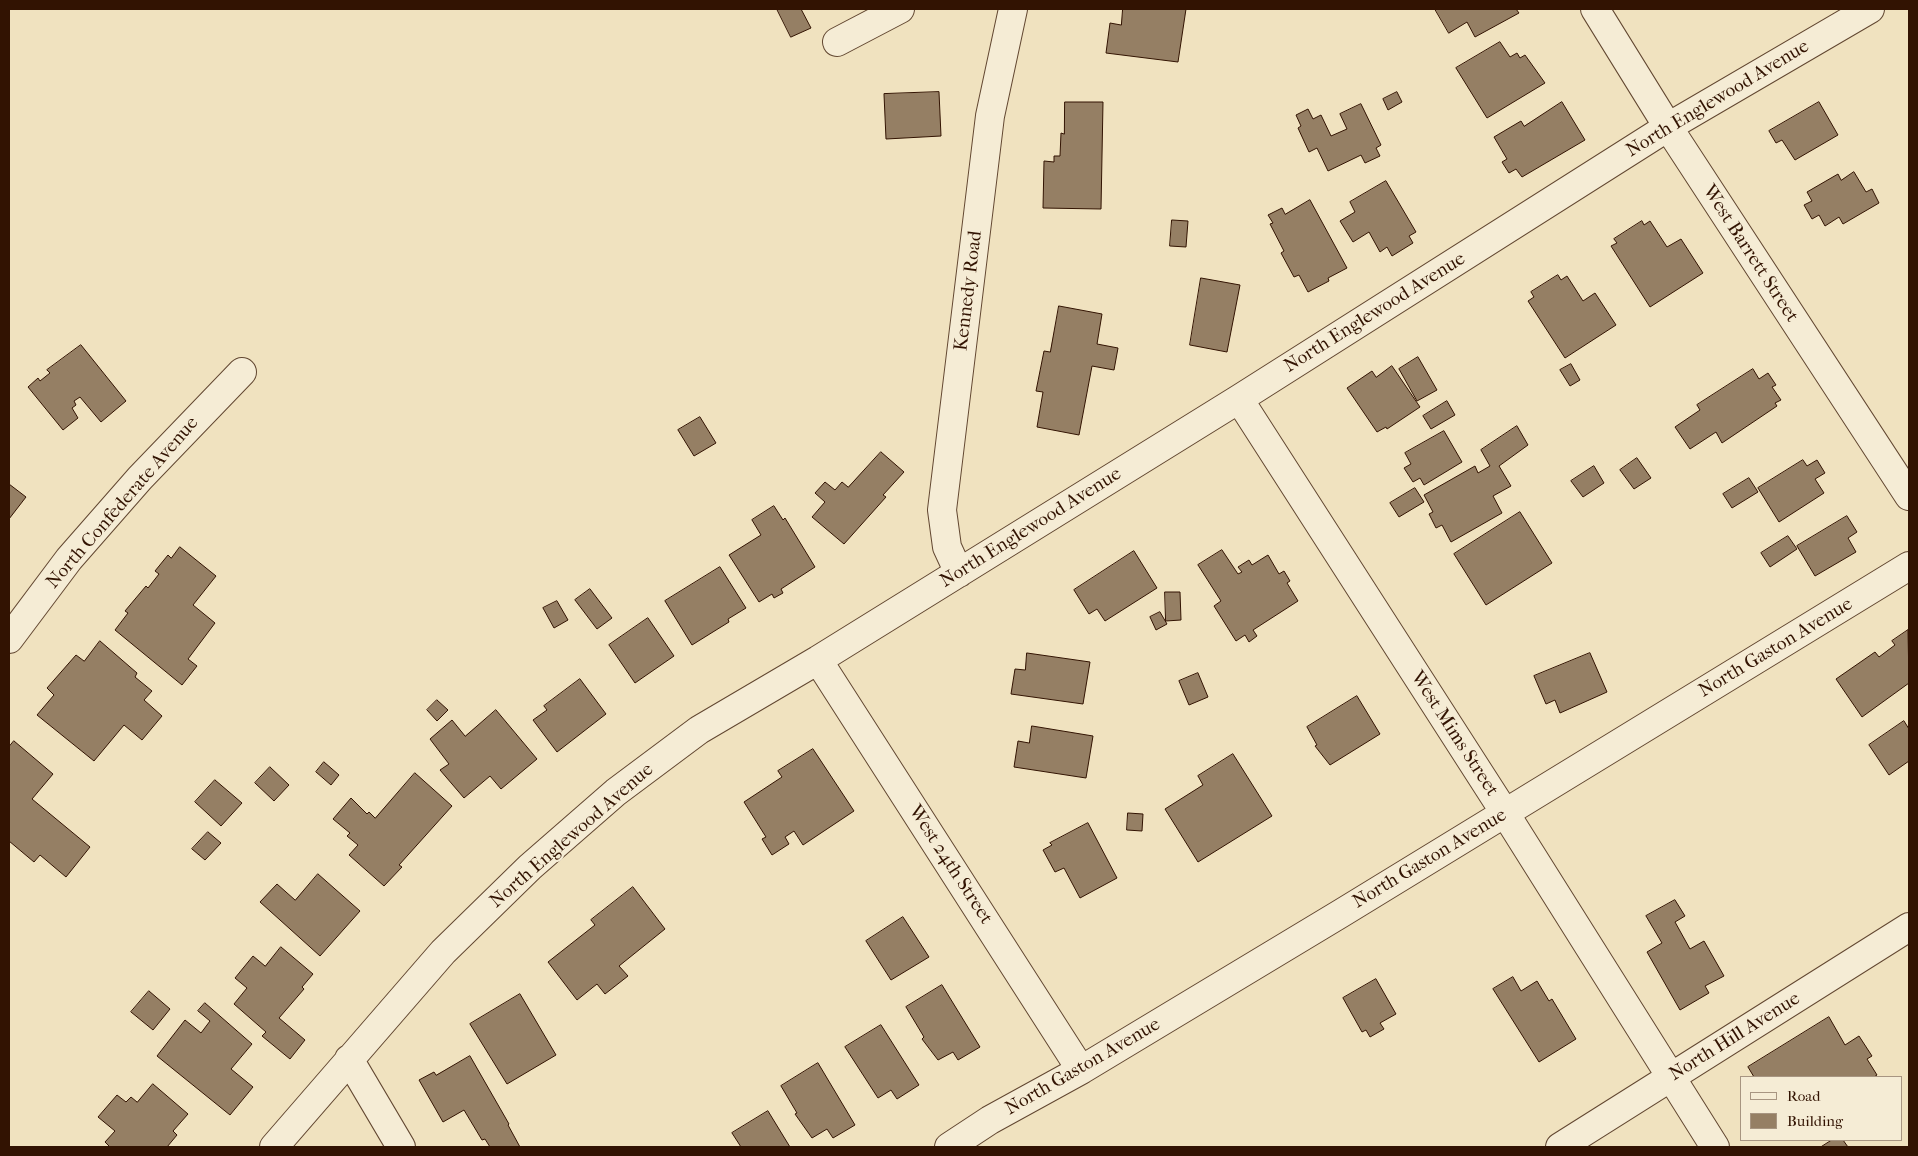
<!DOCTYPE html>
<html>
<head>
<meta charset="utf-8">
<style>
	body { margin:0 }
	#map { position:relative; width:1918px; height:1156px; overflow:hidden; background:#f0e2bf; font-family:"IM FELL French Canon",serif }
	canvas { display:block }
	.frame { position:absolute; inset:0; border:10px solid #321302; pointer-events:none }
	.legend { position:absolute; left:1740px; top:1076px; width:162px; height:65px; box-sizing:border-box; background:#f5ecd5; border:1px solid #a79581; margin:0; padding:6px 9px; list-style:none; font-size:15px; color:#321302 }
	.legend li { display:flex; align-items:center; gap:10px; height:25px }
	.legend b { width:25px; border:1px solid #a79581 }
</style>
</head>
<body>
<div id="map">
<canvas width="1918" height="1156"></canvas>
<div class="frame"></div>
<ul class="legend">
<li><b style="height:6px;background:#f5ecd5"></b>Road</li>
<li><b style="height:14px;background:#957f64"></b>Building</li>
</ul>
</div>
<script>
const context = document.querySelector('canvas').getContext('2d');
context.lineJoin = 'round';
function fill(path, color) {
  context.fillStyle = color;
  context.fill(path, 'evenodd');
}
function trace(path, color, width, dash) {
  context.strokeStyle = color;
  context.lineWidth = width;
  context.lineCap = dash ? 'butt' : 'round';
  context.setLineDash(dash || []);
  context.stroke(path);
}
function drawText(font, color, halo, rows, align = 'center') {
  context.font = font + ' "IM FELL French Canon",serif';
  context.lineWidth = 4.5;
  context.setLineDash([]);
  context.textBaseline = 'middle';
  context.strokeStyle = halo;
  context.fillStyle = color;
  for (const [text, x, y, turn = 0] of rows) {
    context.save();
    context.translate(x, y);
    context.rotate((+turn || 0) * Math.PI / 180);
    context.textAlign = isNaN(turn) ? turn : align;
    if (halo) context.strokeText(text, 0, 0);
    context.fillText(text, 0, 0);
    context.restore();
  }
}
const building = new Path2D(`
	M777,9H801L811,28L791,37Z
	M1123,9H1186L1178,62L1106,53L1110,23L1121,25Z
	M1435,9H1516L1519,13L1475,37L1467,22L1449,33Z
	M1500,42L1510,57L1517,53L1520,58L1525,55L1545,83L1487,118L1456,68Z
	M939,92L941,136L886,139L884,94Z
	M1397,92L1402,102L1388,110L1383,99Z
	M1065,102H1103L1101,209L1043,208L1044,161L1054,162V156H1060L1061,133L1064,134Z
	M1562,102L1585,140L1522,177L1516,169L1509,173L1502,162L1507,159L1494,137L1521,121L1524,126Z
	M1819,102L1838,135L1795,160L1782,140L1776,143L1769,131Z
	M1361,104L1381,145L1376,148L1380,156L1365,163L1361,155L1328,171L1317,148L1309,152L1298,128L1301,126L1296,115L1308,109L1313,119L1321,115L1331,136L1347,129L1340,114Z
	M1854,172L1866,192L1872,189L1879,203L1843,224L1839,217L1825,226L1819,215L1812,219L1804,205L1812,201L1807,192L1838,174L1841,180Z
	M1386,181L1416,232L1409,236L1413,243L1392,256L1387,247L1380,252L1369,232L1353,242L1340,221L1355,212L1350,202Z
	M1310,200L1347,268L1328,278L1329,281L1308,292L1299,275L1294,277L1281,253L1284,251L1270,224L1273,223L1268,215L1282,208L1285,214Z
	M1172,220L1188,221L1186,247L1170,246Z
	M1642,221L1644,225L1650,221L1667,247L1681,239L1703,273L1650,307L1611,246L1617,243L1614,239Z
	M1558,275L1561,280L1567,276L1583,301L1595,293L1616,325L1565,358L1528,301L1534,297L1531,292Z
	M1201,278L1240,285L1227,352L1190,345Z
	M1059,306L1102,314L1097,344L1118,348L1114,370L1092,366L1079,435L1037,427L1043,392L1036,391L1044,351L1050,352Z
	M81,345L126,401L101,422L80,397L74,401L76,405L72,408L78,418L63,430L28,387L38,378L40,381L50,373L47,370Z
	M1418,357L1437,390L1417,401L1399,369Z
	M1571,364L1580,380L1570,386L1560,370Z
	M1392,366L1420,407L1387,429L1386,427L1377,432L1347,388L1372,371L1376,377Z
	M1753,369L1759,379L1768,373L1776,385L1772,387L1781,400L1775,403L1777,406L1722,443L1716,432L1690,449L1675,427L1700,410L1697,405Z
	M1447,401L1455,415L1431,429L1423,416Z
	M700,417L716,443L694,456L678,430Z
	M1517,426L1528,445L1499,466L1511,486L1493,496L1502,513L1451,542L1442,525L1436,528L1429,514L1433,512L1424,495L1475,466L1478,473L1490,466L1481,450Z
	M1444,431L1462,462L1424,485L1420,478L1413,482L1404,468L1411,464L1405,453Z
	M881,452L904,472L883,495L886,497L844,544L812,517L825,502L815,493L825,482L835,490L842,482L848,487Z
	M1637,458L1651,478L1634,489L1620,470Z
	M1803,460L1807,466L1817,460L1825,473L1815,479L1824,493L1779,522L1758,488Z
	M1594,466L1604,483L1583,497L1571,481Z
	M1749,478L1758,492L1732,508L1723,494Z
	M9,484L26,497L9,519Z
	M1415,488L1424,502L1399,517L1390,503Z
	M774,506L783,520L785,518L815,567L781,589L783,593L774,598L772,594L759,602L729,555L761,535L752,520Z
	M1520,512L1552,563L1486,605L1454,554Z
	M1847,516L1857,532L1848,538L1856,552L1815,576L1797,546Z
	M1788,536L1797,549L1770,567L1761,553Z
	M180,547L216,576L193,605L215,623L188,659L197,666L182,685L115,630L128,613L125,611L146,586L148,588L159,574L155,571L168,555L171,558Z
	M1222,550L1238,574L1242,572L1238,567L1249,560L1252,565L1268,555L1279,574L1284,571L1290,581L1287,583L1298,601L1253,630L1257,636L1249,642L1245,635L1236,641L1214,606L1221,601L1198,565Z
	M1134,551L1157,588L1105,621L1097,609L1089,614L1074,590Z
	M720,567L746,608L728,619L729,622L692,645L665,601Z
	M590,589L612,618L597,629L575,600Z
	M1165,592H1180L1181,620L1166,621Z
	M557,601L568,620L554,628L543,608Z
	M1160,612L1167,624L1156,630L1150,617Z
	M648,618L674,656L635,683L609,645Z
	M1908,630L1909,683L1862,717L1836,679L1875,652L1879,657L1895,645L1892,641Z
	M100,641L137,673L135,677L152,691L144,700L162,716L142,740L124,725L94,761L37,715L54,695L47,688L76,655L84,661Z
	M1027,653L1090,662L1083,704L1011,694L1015,669L1025,670Z
	M1590,653L1607,692L1560,713L1555,700L1546,704L1534,676Z
	M1198,673L1208,697L1189,705L1179,681Z
	M580,679L606,714L557,752L533,720L547,710L544,706Z
	M1357,696L1380,734L1330,765L1315,746L1317,745L1307,727Z
	M437,700L448,710L437,721L427,710Z
	M496,710L537,759L501,789L490,776L464,798L440,770L449,764L430,739L452,720L465,736Z
	M1904,721L1909,729V761L1889,775L1869,745Z
	M1032,726L1093,736L1086,778L1014,767L1018,741L1029,743Z
	M14,741L53,774L32,799L90,847L66,877L40,855L34,862L9,841V747Z
	M813,749L854,811L803,845L794,831L785,837L789,844L772,855L762,839L766,837L744,802L782,777L778,771Z
	M1233,754L1272,816L1198,862L1165,809L1203,785L1198,776Z
	M324,762L339,775L331,785L316,772Z
	M270,767L289,785L274,801L255,783Z
	M415,773L452,806L399,865L402,867L384,886L349,855L358,845L347,836L350,833L333,819L351,798L367,814L369,812L375,818Z
	M215,780L242,803L221,826L195,802Z
	M1128,813L1143,814L1142,831L1127,830Z
	M1088,823L1117,878L1080,898L1064,868L1055,872L1043,850L1052,845L1050,843Z
	M208,832L221,843L205,860L192,849Z
	M318,874L360,911L320,956L260,902L277,884L295,900Z
	M633,887L665,929L619,966L628,976L605,994L597,984L577,1000L548,962L595,925L591,920Z
	M1675,900L1685,916L1675,922L1690,949L1704,941L1724,976L1705,986L1709,993L1680,1010L1647,952L1662,943L1646,916Z
	M903,917L929,957L891,980L866,941Z
	M281,947L313,974L302,987L304,989L279,1018L305,1040L290,1059L262,1036L266,1032L234,1004L247,988L235,978L253,956L265,966Z
	M1513,977L1521,991L1537,981L1549,1001L1552,999L1576,1039L1539,1062L1493,989Z
	M1376,979L1396,1014L1380,1023L1384,1029L1370,1037L1366,1030L1362,1032L1343,998Z
	M942,985L980,1047L958,1060L953,1052L938,1060L922,1039L924,1037L906,1007Z
	M149,991L170,1009L153,1030L131,1012Z
	M520,994L556,1055L507,1084L470,1024Z
	M205,1003L252,1044L231,1069L253,1087L230,1115L157,1056L185,1020L201,1033L210,1021L198,1011Z
	M1829,1017L1845,1045L1859,1036L1872,1056L1867,1059L1877,1075L1874,1077H1754L1748,1067Z
	M881,1025L919,1085L897,1099L891,1090L878,1098L845,1047Z
	M470,1056L509,1124L508,1125L520,1147H490L485,1139L482,1140L464,1110L443,1122L419,1080L434,1072L436,1075Z
	M818,1063L855,1125L833,1138L827,1129L812,1138L795,1114L797,1113L781,1086Z
	M153,1084L188,1114L173,1131L177,1135L167,1147H110L105,1142L115,1131L98,1117L117,1095L126,1102L131,1097L137,1102Z
	M768,1111L790,1147H741L732,1133Z
	M1832,1140H1843L1848,1147H1821Z`);
fill(building, '#957f64');
trace(building, '#321302', 1);
const minor = new Path2D(`
	M1595,9L1668,127L1909,496
	M837,42L900,9
	M1239,399L1505,813L1715,1147
	M959,573L947,547L942,510L990,116L1013,9
	M9,639L69,559L140,478L242,372
	M818,660L1081,1070
	M349,1059L401,1147
	M274,1147L443,952L530,867L616,792L699,730L818,660L1239,399L1668,127L1870,9
	M949,1147L990,1120L1081,1070L1340,914L1909,566
	M1560,1147L1909,927`);
trace(minor, '#624731', 30);
trace(minor, '#f5ecd5', 28);
drawText('19px', '#321302', '#f5ecd5', [
	["North Englewood Avenue",1718,99,-31],
	["West Barrett Street",1750,254,57],
	["Kennedy Road",969,291,-83],
	["North Englewood Avenue",1375,313,-32],
	["North Confederate Avenue",123,503,-49],
	["North Englewood Avenue",1031,528,-32],
	["North Gaston Avenue",1776,648,-31],
	["West Mims Street",1454,734,57],
	["North Englewood Avenue",572,836,-41],
	["North Gaston Avenue",1430,859,-31],
	["West 24th Street",950,865,57],
	["North Hill Avenue",1735,1037,-32],
	["North Gaston Avenue",1083,1067,-30]
]);
</script>
</body>
</html>
